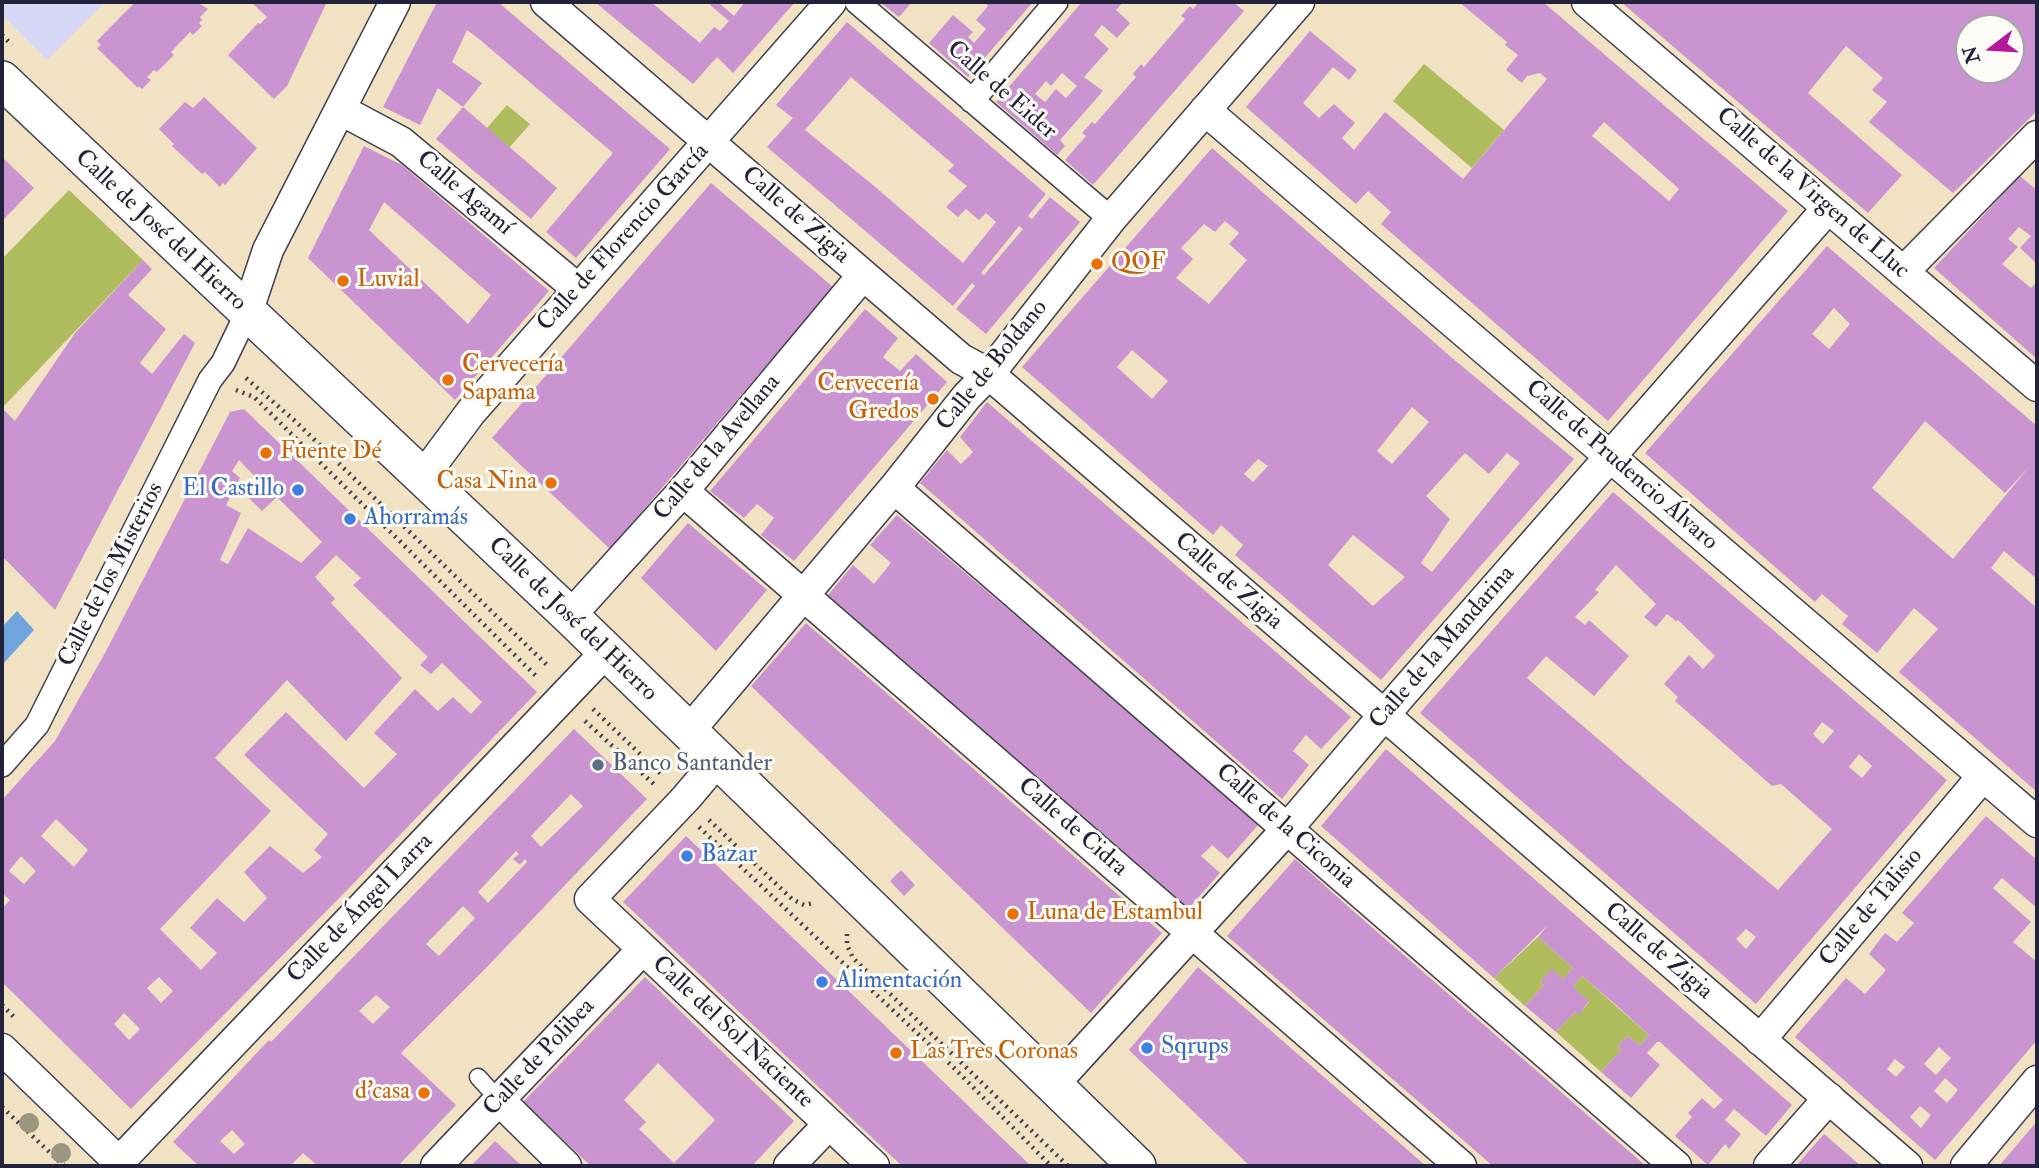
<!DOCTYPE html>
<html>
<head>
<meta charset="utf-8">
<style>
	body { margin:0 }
	#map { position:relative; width:2039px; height:1168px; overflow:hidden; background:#f1e2c4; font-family:"IM FELL Double Pica",serif }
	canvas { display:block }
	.frame { position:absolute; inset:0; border:4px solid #22223b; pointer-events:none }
	.north { position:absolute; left:1955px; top:14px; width:70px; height:70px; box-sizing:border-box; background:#fdfcf7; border:2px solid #a5a5ac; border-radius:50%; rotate:253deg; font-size:19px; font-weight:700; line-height:28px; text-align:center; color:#22223b }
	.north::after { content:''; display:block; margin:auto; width:24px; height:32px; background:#b5179e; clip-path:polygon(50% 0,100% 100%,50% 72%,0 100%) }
</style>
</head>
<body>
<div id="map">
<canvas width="2039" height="1168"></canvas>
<div class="frame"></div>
<div class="north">N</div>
</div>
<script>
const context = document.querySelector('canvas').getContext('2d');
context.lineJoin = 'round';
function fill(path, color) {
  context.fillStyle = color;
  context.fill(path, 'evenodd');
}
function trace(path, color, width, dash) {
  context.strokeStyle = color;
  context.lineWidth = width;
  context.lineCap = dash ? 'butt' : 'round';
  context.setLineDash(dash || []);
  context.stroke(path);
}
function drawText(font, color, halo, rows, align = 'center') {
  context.font = font + ' "IM FELL Double Pica",serif';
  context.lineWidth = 6;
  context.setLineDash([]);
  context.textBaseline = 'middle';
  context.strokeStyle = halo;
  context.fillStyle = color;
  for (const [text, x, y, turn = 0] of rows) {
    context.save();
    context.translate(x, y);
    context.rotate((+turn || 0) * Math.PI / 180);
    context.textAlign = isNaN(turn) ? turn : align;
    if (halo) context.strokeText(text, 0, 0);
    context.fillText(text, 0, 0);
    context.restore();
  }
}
fill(new Path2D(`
	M2,2H105L47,60L2,15Z`), '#d7d7f8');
fill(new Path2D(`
	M1424,64L1504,130L1472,168L1393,101Z
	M507,105L530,124L509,148L487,128Z
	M69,190L143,260L2,408V259Z
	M1538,937L1573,968L1563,979L1552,970L1540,982L1544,985L1525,1006L1494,978Z
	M1582,976L1649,1035L1640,1045L1627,1036L1618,1046L1621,1050L1601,1072L1556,1032L1575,1012L1579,1014L1589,1002L1573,987Z`), '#aebc5e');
fill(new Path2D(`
	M17,611L34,630L3,664L2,627Z`), '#6fa5dc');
fill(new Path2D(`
	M135,2H197L208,9L200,17L202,20L199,23L202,26L193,35L190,32L171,52L174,55L157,72L154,70L147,77L151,80L142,89L139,86L138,88L97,48L101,45L97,41Z
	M251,2H327L287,86L274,99L228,55L258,23L260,24L267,17Z
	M437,2H498L670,149L576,258L546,232L613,153L479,39L467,30L452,62L482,83L463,107L438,88L420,125L383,107Z
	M595,2H651L700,43L714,27L720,31L729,21L710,5L713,2H718L734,16L745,2H795L733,73L717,57L693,84Z
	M880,2H912L899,17Z
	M984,2H1033L968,77L929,43L953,15L973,32L968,37L974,43L986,29L976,20L988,6Z
	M1082,2H1123L1116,10L1130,23L1117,38L1102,25L1094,35L1109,49L1084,77L1103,91L1060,140L1065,146L1057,155L996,102ZM1062,73L1077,86L1066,98L1056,89L1045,102L1035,94L1046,81L1051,86Z
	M1199,2H1233L1244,11L1093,185L1065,160L1086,136L1082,133L1092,122L1095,124L1136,77L1133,74L1141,64L1144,67L1185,19L1181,16L1190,6L1193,9Z
	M1459,2H1543L1788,211L1608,421L1381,224L1391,212L1368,191L1356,204L1246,107L1310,31L1357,70L1349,80L1333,67L1303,103L1319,118L1334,104L1355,123L1342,138L1354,150L1385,112L1463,179L1547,79L1540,73L1527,76L1522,83L1506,70L1518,55L1505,45L1507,42ZM1604,122L1679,189L1669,201L1592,136Z
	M1621,2H2037V111L1953,193L1869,122L1887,102L1872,90L1883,78L1846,46L1808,93L1902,175L1868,213ZM1969,28H2011V70H1969Z
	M847,22L1046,194L1028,216L1032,219L1050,197L1080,222L986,334L956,309L975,286L972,283L953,306L767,147L793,118L776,105ZM851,77L954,165L948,171L967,186L946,207L958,217L966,209L979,220L986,213L996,222L963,263L873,185L805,130ZM1019,226L1023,229L984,275L981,273Z
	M204,97L257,148L225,185L223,183L220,187L205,172L202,174L172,146L174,144L159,129L185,102L193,108Z
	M463,107L557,188L531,219L436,139Z
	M364,146L402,165L549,291L455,400L308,258ZM384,202L491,295L468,324L369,230Z
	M1212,148L1451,357L1574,459L1381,680L1235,555L1243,545L1221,525L1213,535L1022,367ZM1225,221L1239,233L1229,244L1247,260L1209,304L1176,278L1193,259L1181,248L1204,224L1215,232ZM1132,350L1168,381L1152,399L1117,367ZM1412,407L1429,422L1392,464L1377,451ZM1465,453L1489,474L1507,453L1520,463L1432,572L1421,563L1450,519L1426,496ZM1258,459L1268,466L1253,482L1244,474ZM1353,535L1405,577L1373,606L1328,565Z
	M2,157L34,188L2,221Z
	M2020,176L2037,190V264L2020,248L2031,236L2019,227L2008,239L2018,247L2002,264L2031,288L2037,282V359L1934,268Z
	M711,183L833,287L610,549L492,438Z
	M1827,246L2037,426V579L2004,551L1991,568L2037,608V792L1899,672L1938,629L1914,608L1877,653L1842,624L1848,616L1822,594L1815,602L1645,453ZM1834,308L1850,324L1829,349L1812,334ZM1925,421L2005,493L2029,467L1953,559L1872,488Z
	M143,260L152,269L128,295L166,329L140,363L152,374L184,334L195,343L55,610L2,556V408L15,421L75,333Z
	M865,309L898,338L883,357L900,371L916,354L947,382L794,561L761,535L774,518L757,504L744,518L710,491Z
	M987,402L1351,717L1321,749L1306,735L1293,751L1309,765L1282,799L920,483L947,450L961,464L973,452L960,437Z
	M244,409L537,692L352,885L131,1109L2,982V909L10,900L2,893V800L55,741L105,653L230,412ZM239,460L262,484L249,498L262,511L277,497L322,542L301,563L248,528L228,564L220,560L241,513L226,505L240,478L232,471ZM336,555L361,578L353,585L428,657L420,665L431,674L442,663L482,702L471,714L453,697L438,711L415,689L374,733L397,754L364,788L286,712L244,755L328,834L314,850L322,857L303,873L270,846L244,872L267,898L244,922L217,898L190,928L217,953L201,970L160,929L271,811L215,758L287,680L346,741L402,678L331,603L335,599L315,577ZM56,819L88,850L74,867L41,836ZM21,856L36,871L24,884L9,871ZM159,977L173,991L161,1003L147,988ZM124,1013L140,1029L129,1040L114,1024Z
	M1613,492L1947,780L1756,1004L1420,713ZM1616,565L1656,604L1644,617L1656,627L1667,614L1676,621L1678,620L1715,656L1703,669L1689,655L1664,684L1678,697L1675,701L1772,786L1781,784L1832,829L1778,890L1654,787L1527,678L1546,656L1594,696L1629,656L1589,620L1585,625L1575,617L1599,592L1595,590ZM1822,722L1834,731L1823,744L1813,734ZM1859,754L1872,766L1862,778L1849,767ZM1746,929L1756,937L1746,949L1736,939Z
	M897,515L1260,823L1228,859L1212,845L1201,856L1220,873L1189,908L828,595L853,565L874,584L891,563L870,545Z
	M688,523L767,590L716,651L641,578Z
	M806,623L1162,933L1091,1013L751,686Z
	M574,729L647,799L486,968L401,1053L456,1105L398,1166H318L303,1153L291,1165L293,1166H199L173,1142L269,1040L271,1042ZM571,794L583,806L541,847L531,836ZM516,851L519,854L513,859L520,865L525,859L527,862L488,903L478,892ZM463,906L475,918L439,956L426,944ZM376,995L390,1007L373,1024L359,1011ZM232,1130L245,1144L234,1154L220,1141Z
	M1386,749L1792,1105L1766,1136L1734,1109L1725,1120L1741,1134L1729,1149L1725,1144L1708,1165L1675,1136L1692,1117L1688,1113L1702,1098L1714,1109L1723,1100L1660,1042H1657L1647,1053L1660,1065L1631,1098L1601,1072L1621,1050L1618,1046L1627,1036L1640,1045L1649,1035L1615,1004L1582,976L1573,987L1589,1001L1579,1015L1575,1012L1556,1032L1525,1006L1544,985L1540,982L1552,969L1563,979L1573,968L1538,937L1548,925L1494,978L1321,826Z
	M1986,816L2037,860V908L2002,878L1993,888L2031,922L2013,942L2037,962V1040L1935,1160L1795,1037L1846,978L1865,994L1886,970L1869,954L1885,933L1897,942L1914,923L1902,913ZM1939,1047L1951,1058L1936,1075L1924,1064ZM1895,1059L1905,1067L1896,1077L1887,1069ZM1945,1078L1958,1090L1947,1103L1934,1091ZM1920,1106L1931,1115L1921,1128L1910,1117Z
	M686,836L878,1019L1031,1166H902L623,902Z
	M1295,859L1352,910L1646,1166H1493L1227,936Z
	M901,870L915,885L904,896L890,881Z
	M1198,967L1426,1166H1250L1129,1050Z
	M645,977L794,1121L752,1166H591L523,1102ZM658,1063L715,1120L674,1163L639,1129L646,1122L624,1100Z
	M2037,1122V1166H1999L2033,1126Z
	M1824,1134L1861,1166H1796Z
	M495,1141L522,1166H471Z`), '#c994d0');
const service = new Path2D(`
	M478,1077L500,1101`);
const pedestrian = new Path2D(`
	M857,2L1111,219
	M972,101L1056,2
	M2,765L37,725L210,380L223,363L247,313`);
const minor = new Path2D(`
	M546,2L961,359L989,374L1907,1166
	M1587,2L2037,386
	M341,110L401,142L578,289
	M1205,110L2037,822
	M1903,272L2037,136
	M247,313L268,250L395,2
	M422,478L471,412L831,2
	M894,488L1676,1166
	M683,491L1461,1166
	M570,616L683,491L863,275
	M689,731L894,488L967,396L989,374L1111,219L1299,2
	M718,760L686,798L590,899L874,1166
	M1760,1040L1983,776
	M2,1049L123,1166
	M1053,1085L1287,829L1402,694L1828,208
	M500,1101L566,1166
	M118,1166L119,1162L605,653
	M436,1166L643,949
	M789,1166L829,1124
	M1769,1166L1829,1098
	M1966,1166L2037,1081`);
const tertiary = new Path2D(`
	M2,80L570,616L1137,1166`);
trace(service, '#413f50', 19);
trace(pedestrian, '#413f50', 26);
trace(minor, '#413f50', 33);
trace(tertiary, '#413f50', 40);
trace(new Path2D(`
	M2,35L12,45
	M246,378L295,421L549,667
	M236,390L254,397L537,677
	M593,709L662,775
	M585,721L656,786
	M709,820L792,899L804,905L814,903
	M699,827L953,1067L1051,1166
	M847,934V945L853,958L1068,1166
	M2,1005L16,1019
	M2,1107L64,1166`), '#413f50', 4.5, [2, 5]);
trace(service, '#fff', 16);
trace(pedestrian, '#fff', 23);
trace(minor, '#fff', 30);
trace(tertiary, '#fff', 37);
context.fillStyle = '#9a967f';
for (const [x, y] of [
	[29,1123],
	[61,1153]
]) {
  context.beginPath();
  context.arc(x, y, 10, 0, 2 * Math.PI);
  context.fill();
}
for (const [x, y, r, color] of [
	[1097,264,7,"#e8710a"],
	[343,281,7,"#e8710a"],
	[448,380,7,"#e8710a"],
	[933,399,7,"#e8710a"],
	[266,453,7,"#e8710a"],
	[551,483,7,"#e8710a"],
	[298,490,7,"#3f7fe0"],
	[350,519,7,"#3f7fe0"],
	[598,765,7,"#5c6f8a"],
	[687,856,7,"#3f7fe0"],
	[1013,914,7,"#e8710a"],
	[822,982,7,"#3f7fe0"],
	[1147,1048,7,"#3f7fe0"],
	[896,1053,7,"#e8710a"],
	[424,1093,7,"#e8710a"]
]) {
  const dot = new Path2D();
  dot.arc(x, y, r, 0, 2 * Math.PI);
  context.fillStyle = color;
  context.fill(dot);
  trace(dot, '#fdfcf7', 2.5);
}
drawText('24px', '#22223b', '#fdfcf7', [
	["Calle de Eider",1001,91,41],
	["Calle Agamí",464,194,40],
	["Calle de la Virgen de Lluc",1812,194,41],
	["Calle de Zigia",795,216,41],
	["Calle de José del Hierro",160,231,43],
	["Calle de Florencio García",624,238,-48],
	["Calle de Boldano",993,366,-51],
	["Calle de la Avellana",718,448,-50],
	["Calle de Prudencio Álvaro",1621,466,41],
	["Calle de los Misterios",112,575,-63],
	["Calle de Zigia",1228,582,41],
	["Calle de José del Hierro",572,620,44],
	["Calle de la Mandarina",1443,648,-49],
	["Calle de la Ciconia",1285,827,41],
	["Calle de Cidra",1072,828,41],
	["Calle de Talisio",1872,908,-50],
	["Calle de Ángel Larra",361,909,-46],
	["Calle de Zigia",1658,952,41],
	["Calle del Sol Naciente",732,1033,43],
	["Calle de Polibea",540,1058,-47]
]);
drawText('24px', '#c56008', '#fdfcf7', [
	["QOF",1111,264],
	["Luvial",357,281],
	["Cervecería",462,366],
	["Sapama",462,394],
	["Cervecería",919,385,"right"],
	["Gredos",919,413,"right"],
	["Fuente Dé",280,453],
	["Casa Nina",537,483,"right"],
	["Luna de Estambul",1027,914],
	["Las Tres Coronas",910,1053],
	["d'casa",410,1093,"right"]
], 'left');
drawText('24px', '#366cbe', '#fdfcf7', [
	["El Castillo",284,490,"right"],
	["Ahorramás",364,519],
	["Bazar",701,856],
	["Alimentación",836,982],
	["Sqrups",1161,1048]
], 'left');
drawText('24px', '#4e5e75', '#fdfcf7', [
	["Banco Santander",612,765]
], 'left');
</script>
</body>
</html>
